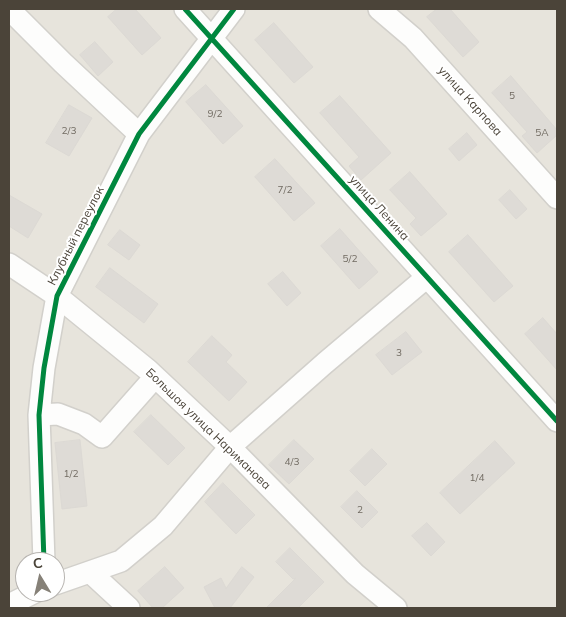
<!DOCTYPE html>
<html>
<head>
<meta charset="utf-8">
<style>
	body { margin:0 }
	#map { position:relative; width:566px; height:617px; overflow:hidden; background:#f4f2ee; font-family:Mulish,sans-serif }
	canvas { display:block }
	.frame { position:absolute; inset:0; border:10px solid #4b4439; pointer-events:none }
	.north { position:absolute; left:15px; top:552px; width:50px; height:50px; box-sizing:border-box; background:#fff; border:1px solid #b7b4b0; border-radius:50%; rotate:351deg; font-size:14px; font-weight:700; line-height:20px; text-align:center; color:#4b4439 }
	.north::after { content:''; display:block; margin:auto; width:18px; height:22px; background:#868178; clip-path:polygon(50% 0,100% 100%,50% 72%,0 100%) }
</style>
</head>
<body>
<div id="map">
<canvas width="566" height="617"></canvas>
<div class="frame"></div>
<div class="north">С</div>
</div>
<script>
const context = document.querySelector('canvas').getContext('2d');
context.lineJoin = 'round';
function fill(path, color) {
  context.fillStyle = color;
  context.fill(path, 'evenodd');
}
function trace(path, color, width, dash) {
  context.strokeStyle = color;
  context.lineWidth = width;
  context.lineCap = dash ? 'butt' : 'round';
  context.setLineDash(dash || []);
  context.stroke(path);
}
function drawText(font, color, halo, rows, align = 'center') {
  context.font = font + ' Mulish,sans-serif';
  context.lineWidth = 4;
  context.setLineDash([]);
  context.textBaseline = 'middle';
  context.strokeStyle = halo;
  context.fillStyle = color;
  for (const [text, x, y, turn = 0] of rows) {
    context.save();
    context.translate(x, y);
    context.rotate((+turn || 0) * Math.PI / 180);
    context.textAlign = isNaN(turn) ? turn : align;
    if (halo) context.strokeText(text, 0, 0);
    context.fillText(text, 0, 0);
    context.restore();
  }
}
fill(new Path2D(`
	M9,9H557V608H9ZM25,562H55V592H25Z`), '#e7e4dc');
const building = new Path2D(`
	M117,9H135L161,38L142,55L108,17Z
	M437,9H450L479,42L463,57L427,17Z
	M274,23L313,67L294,83L255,40Z
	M95,42L113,62L98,76L80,55Z
	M511,76L557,130V135L537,153L522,136L527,132L492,93Z
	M206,85L243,126L223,144L186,102Z
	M340,96L391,153L361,180L349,166L359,157L320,113Z
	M69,105L92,118L69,156L46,143Z
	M467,133L477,145L459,161L449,149Z
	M275,159L315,203L294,221L255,177Z
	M410,172L447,214L421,236L410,224L416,218L390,190Z
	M510,190L527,209L516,219L499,200Z
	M9,195L42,214L28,238L9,226Z
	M340,229L378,272L359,289L321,246Z
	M120,230L140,245L129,260L108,245Z
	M468,235L513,286L494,302L449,252Z
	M110,268L158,304L144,323L96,287Z
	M283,272L301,293L287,306L268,284Z
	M543,318L557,334V370L525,334Z
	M406,332L422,352L392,375L376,355Z
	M212,336L232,355L226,362L247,382L229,401L188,362Z
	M151,415L185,448L168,465L134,432Z
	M80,440L87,506L62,509L55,443Z
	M294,440L314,459L289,484L269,465Z
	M495,441L515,463L460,514L440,493Z
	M372,449L387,464L365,486L350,471Z
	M223,483L255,515L236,534L205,502Z
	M357,491L378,512L362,528L341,507Z
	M427,523L445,542L431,556L412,536Z
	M290,548L324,582L298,608H266L296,578L293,579L276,562Z
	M165,567L184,588L162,608H153L138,591Z
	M242,567L254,577L230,608H215L204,587L221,578L226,588Z`);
fill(building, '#dedbd6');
trace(building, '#dcd9d4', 1);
const minor = new Path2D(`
	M9,9L63,63L139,134
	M185,9L557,421
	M379,9L413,38L557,198
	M9,264L57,296L148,370L230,447L355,574L396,608
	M39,415L58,414L84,424L102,437L155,377
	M44,562L39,415L44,368L57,296L139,134L234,9
	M90,572L129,608
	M55,584L121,561L163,526L230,447L325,363L427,277
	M9,605L35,592`);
trace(minor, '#d2d0cb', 24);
trace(minor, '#fdfdfc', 21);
trace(new Path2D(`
	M185,9L557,421
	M44,562L39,415L44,368L57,296L139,134L234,9`), '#00873e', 5);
drawText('10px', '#706a61', null, [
	["5",512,96],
	["9/2",215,114],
	["2/3",69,131],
	["5А",542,133],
	["7/2",285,190],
	["5/2",350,259],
	["3",399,353],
	["4/3",292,462],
	["1/2",71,474],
	["1/4",477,478],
	["2",360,510]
]);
drawText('12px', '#4b4439', '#fff', [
	["улица Карпова",470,101,48],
	["улица Ленина",379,208,48],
	["Клубный переулок",76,236,-63],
	["Большая улица Нариманова",208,429,44]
]);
</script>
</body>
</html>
